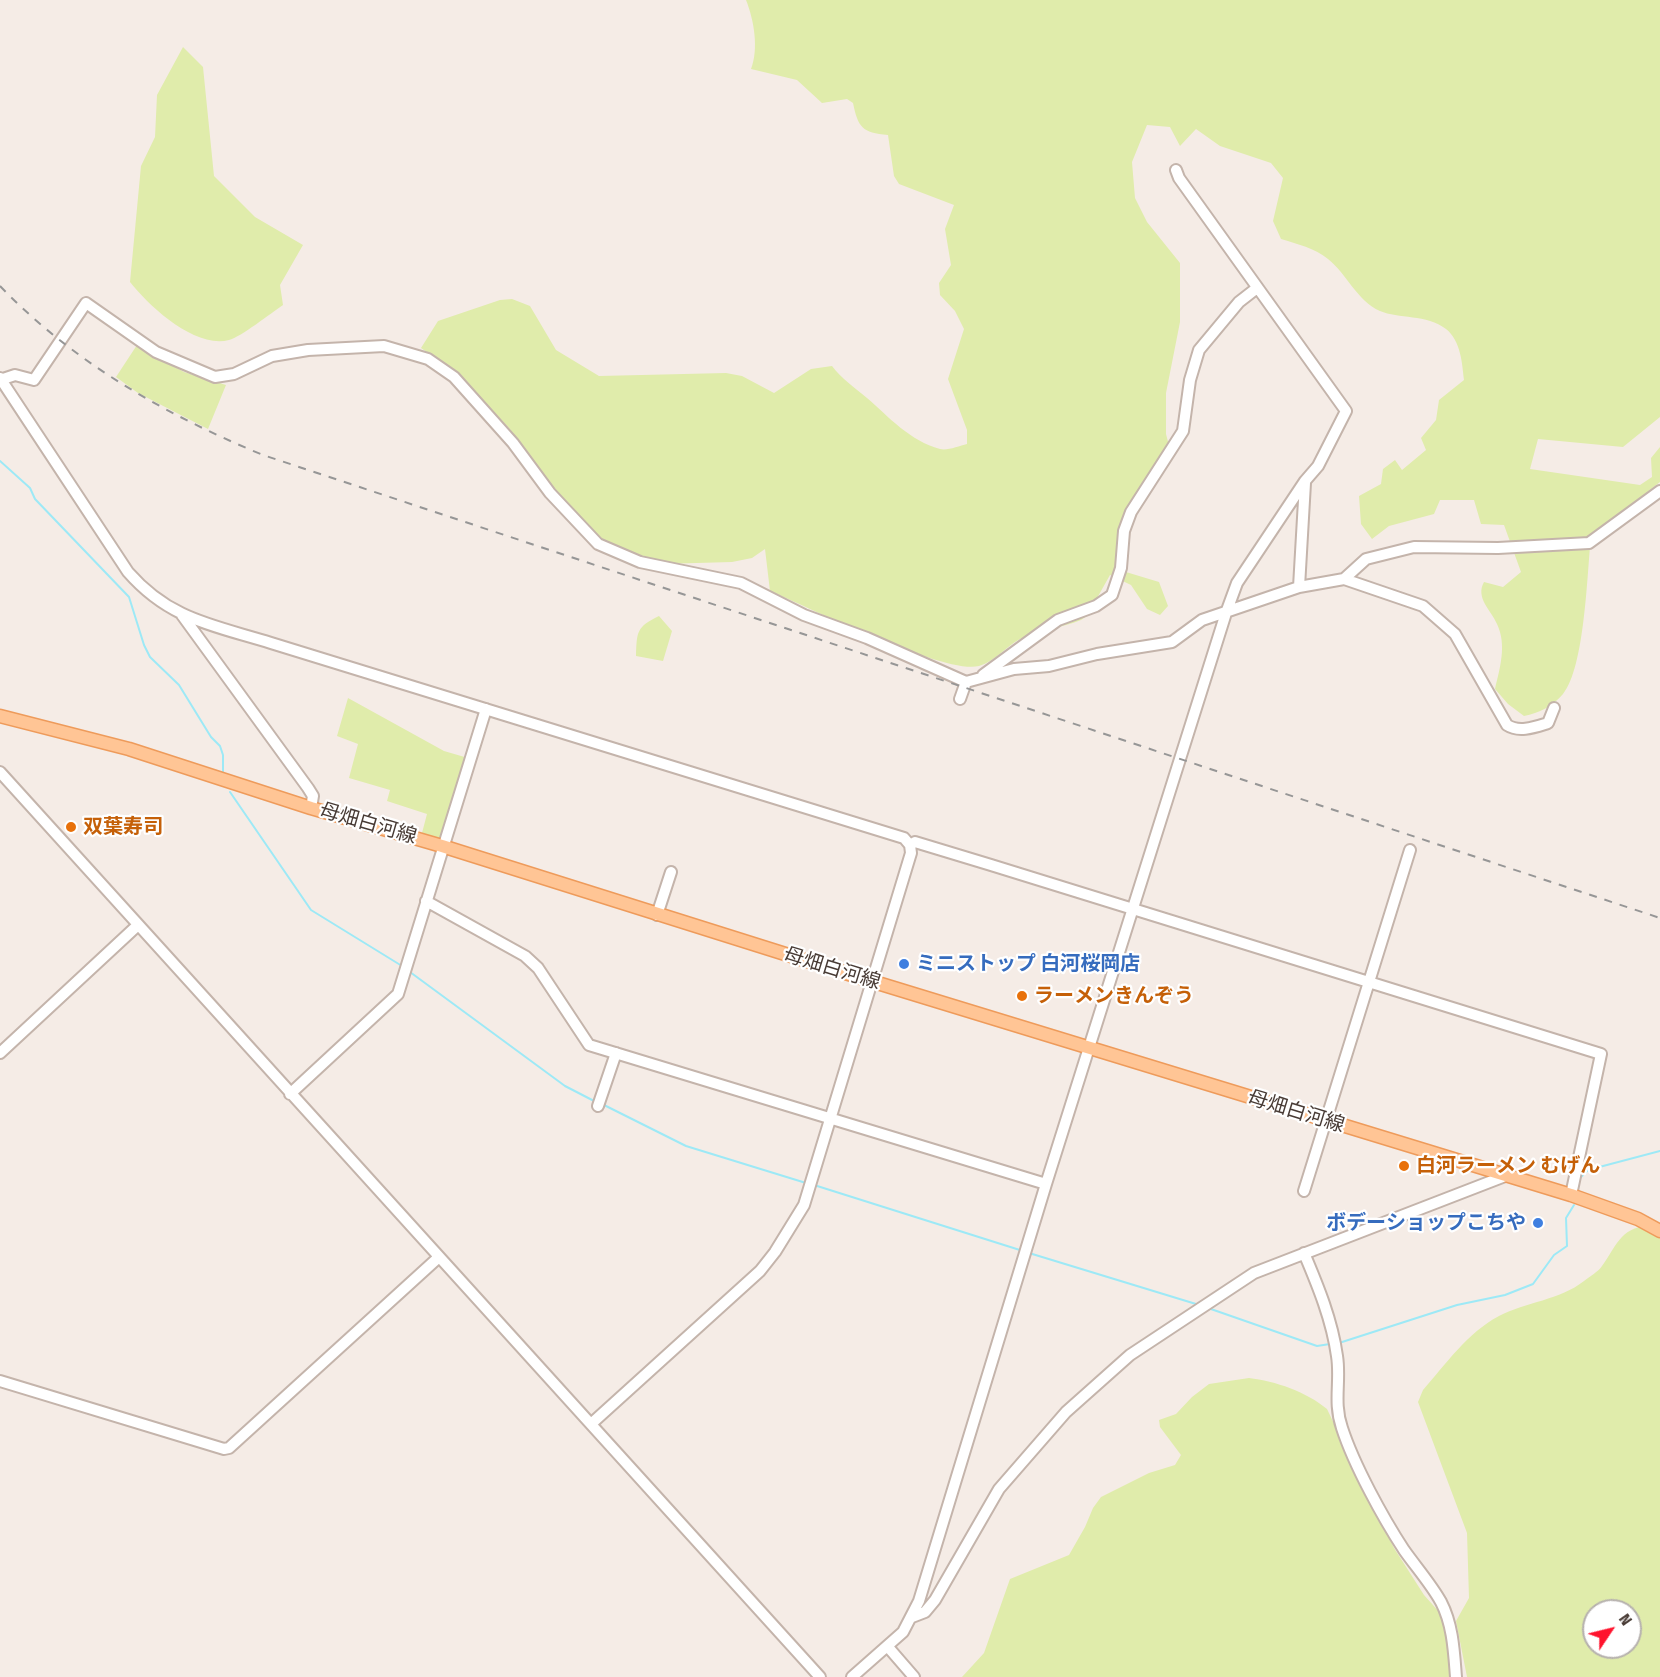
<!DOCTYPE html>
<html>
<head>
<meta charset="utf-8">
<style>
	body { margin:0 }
	#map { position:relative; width:1660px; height:1677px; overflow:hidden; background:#f5ece6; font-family:"Fira Sans Condensed",sans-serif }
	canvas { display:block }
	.north { position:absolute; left:1582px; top:1599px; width:60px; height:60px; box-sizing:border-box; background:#fff; border:2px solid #b6b1ae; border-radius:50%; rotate:55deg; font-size:16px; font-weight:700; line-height:24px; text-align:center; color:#483b35 }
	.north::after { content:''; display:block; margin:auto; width:21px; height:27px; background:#ff132d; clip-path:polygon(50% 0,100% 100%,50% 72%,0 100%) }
</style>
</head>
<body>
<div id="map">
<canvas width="1660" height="1677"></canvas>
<div class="north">N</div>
</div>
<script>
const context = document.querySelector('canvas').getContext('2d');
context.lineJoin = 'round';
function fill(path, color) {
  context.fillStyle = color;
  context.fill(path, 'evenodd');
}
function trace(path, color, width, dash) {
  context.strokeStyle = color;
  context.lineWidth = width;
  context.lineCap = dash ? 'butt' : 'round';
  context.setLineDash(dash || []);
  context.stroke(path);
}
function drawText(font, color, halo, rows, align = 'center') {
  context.font = font + ' "Fira Sans Condensed","Noto Sans JP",sans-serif';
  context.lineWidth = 4.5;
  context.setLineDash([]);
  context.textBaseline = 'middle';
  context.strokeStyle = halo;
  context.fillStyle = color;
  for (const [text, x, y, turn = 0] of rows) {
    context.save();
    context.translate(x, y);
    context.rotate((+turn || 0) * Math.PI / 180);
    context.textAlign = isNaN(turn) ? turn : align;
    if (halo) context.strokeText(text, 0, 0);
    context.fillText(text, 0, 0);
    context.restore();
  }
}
fill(new Path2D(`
	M746,0H1660V417L1623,447L1538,439L1530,469L1640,485L1652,477L1651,458L1660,447V482L1591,536C1587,573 1585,667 1563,694C1553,706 1539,713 1524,716L1508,704L1495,689C1500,668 1507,645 1497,624C1491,610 1475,598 1484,582L1503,587L1521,572L1504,525L1481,524L1474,500H1440L1434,514L1389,526L1372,539L1361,524L1359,496L1381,484L1383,469L1395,460L1402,470L1426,450L1421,438L1436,420L1439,400L1464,380C1462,363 1461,341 1446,329C1427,314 1398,319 1380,311C1357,301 1347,274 1328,259C1315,248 1297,244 1281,239L1273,221L1283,178L1271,163L1220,146L1196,129L1180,146L1170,127L1147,125L1132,162L1135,198L1147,222L1180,263V322L1166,393V434L1172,457L1140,504L1119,542L1116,569L1159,582L1168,606L1160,615L1147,609L1131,585L1110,575L1087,616L1081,620C1062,628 1038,630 1020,639C1005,647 996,661 979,666C945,675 808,607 770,591L765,549L752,558L732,562L661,564L606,545L571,510L508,427L459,375L421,348L438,321L500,300L512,299L530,306L556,350L599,376L726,373L742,376L774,393L811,369L832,366C842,379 854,387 867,398C889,417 910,441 940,449C947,451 959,446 967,444V430L948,379L964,329L955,311L940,295L939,283L951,265L945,229L954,205L899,184L894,176L888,135C862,133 858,127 853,103L847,99L822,103L797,80L751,69C759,49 754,20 746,0Z
	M183,47L203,67L214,176L255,217L303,245L280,285L283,305C271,313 241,337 229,340C195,349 149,306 130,282L141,166L155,137L157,95Z
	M137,345L184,372L226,385L208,429L138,393L116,377Z
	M659,616L672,631L663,661L636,656C637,632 636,627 659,616Z
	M348,698L444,751L468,758L441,840L422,833L427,814L387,801L390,790L349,778L358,744L337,736Z
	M1647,1226L1660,1231V1677H1467L1456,1621L1469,1598L1467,1533L1418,1402L1423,1390C1446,1364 1467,1333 1499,1316C1526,1302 1560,1300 1584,1281C1590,1276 1598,1272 1602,1266C1616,1247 1620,1228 1647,1226ZM1594,1611H1630V1647H1594Z
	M1249,1378C1275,1381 1307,1392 1327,1409L1394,1548L1424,1595L1441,1614L1451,1665L1449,1677H962L984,1653L1010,1579L1069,1555L1085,1527L1093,1508L1101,1497L1149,1473L1175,1465L1181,1455L1160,1427L1159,1420L1176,1414L1192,1397L1209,1384Z`), '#e0ecab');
trace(new Path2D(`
	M0,461L30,488L35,499L129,597L144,645L150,657L179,685L211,737L220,746L223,755V775
	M230,792L311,910L402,966
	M410,972L565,1086L596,1102
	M602,1104L686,1146L806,1183
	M1580,1178L1588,1170L1660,1151
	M814,1185L1023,1251
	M1029,1253L1196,1304
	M1208,1308L1317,1346L1330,1344
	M1339,1343L1457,1305L1505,1295L1533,1284L1554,1255L1567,1246L1566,1218L1574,1205`), '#9de9f6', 2);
const minor = new Path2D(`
	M0,378L128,572C170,620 213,625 271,643L904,838L910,845L911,853L804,1205L775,1252L760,1271L591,1424
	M0,380L15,375L34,380L86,303L156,352L215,377L234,374L272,356L308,350L384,346L428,359L454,377L513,443L550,493L598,544L640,562L741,583L804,615L867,638L966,682L1014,669L1049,666L1097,654L1172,642L1202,620L1299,587L1344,579L1423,606L1455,634L1507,725C1519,733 1535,727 1548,723L1554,708
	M1344,579L1366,559L1414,547L1498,548L1589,543L1660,491
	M1299,587L1305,483
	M182,615L308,788L313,796L311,808
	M983,675L1058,620L1096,606L1112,595L1121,568L1124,531L1131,512L1183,431L1190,380L1199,350L1239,302L1257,288
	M960,699L966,682
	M0,772L820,1677
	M910,845L915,842L991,865L1601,1054L1571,1195
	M426,901L525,956L538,968L589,1045L1046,1184
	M657,915L671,872
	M0,1053L138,925
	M290,1094L398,994L486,709
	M598,1106L616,1053
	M1304,1191L1410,850
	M1304,1253C1318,1286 1332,1320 1337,1356C1341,1381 1333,1402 1342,1428C1354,1465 1383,1518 1404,1550C1416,1567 1431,1584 1441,1602C1453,1625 1454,1652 1456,1677
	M0,1381L224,1449L229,1448L439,1257
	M912,1617L925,1612L935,1600L999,1489L1066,1412L1130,1355L1254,1273L1505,1176
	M888,1647L914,1677
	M852,1677L903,1632L919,1601L1046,1184L1226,613L1237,583L1305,481L1318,466L1346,411L1179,178L1176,170`);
const major = new Path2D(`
	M0,716L129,749L311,808L442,846L871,981L1571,1195L1638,1219L1660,1231`);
trace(minor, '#c4b4ab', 14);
trace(major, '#ee9b5b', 15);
trace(minor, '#fff', 10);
trace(major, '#ffc595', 12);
trace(new Path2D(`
	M0,286C74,363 166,415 263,455L1660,918`), '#969696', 2, [8, 8]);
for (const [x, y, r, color] of [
	[71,827,6,"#e8710a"],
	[904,964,6,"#3f7fe0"],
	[1022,996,6,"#e8710a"],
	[1404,1166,6,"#e8710a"],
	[1538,1223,6,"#3f7fe0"]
]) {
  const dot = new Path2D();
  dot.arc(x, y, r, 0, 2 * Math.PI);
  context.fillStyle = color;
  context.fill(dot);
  trace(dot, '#fff', 2);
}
drawText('20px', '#483b35', '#fff', [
	["母畑白河線",368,824,16],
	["母畑白河線",832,969,17],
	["母畑白河線",1296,1112,17]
]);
drawText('bold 20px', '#c56008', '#fff', [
	["双葉寿司",83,827],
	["ラーメンきんぞう",1034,996],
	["白河ラーメン むげん",1416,1166]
], 'left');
drawText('bold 20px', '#366cbe', '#fff', [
	["ミニストップ 白河桜岡店",916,964],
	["ボデーショップこちや",1526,1223,"right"]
], 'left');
</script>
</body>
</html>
